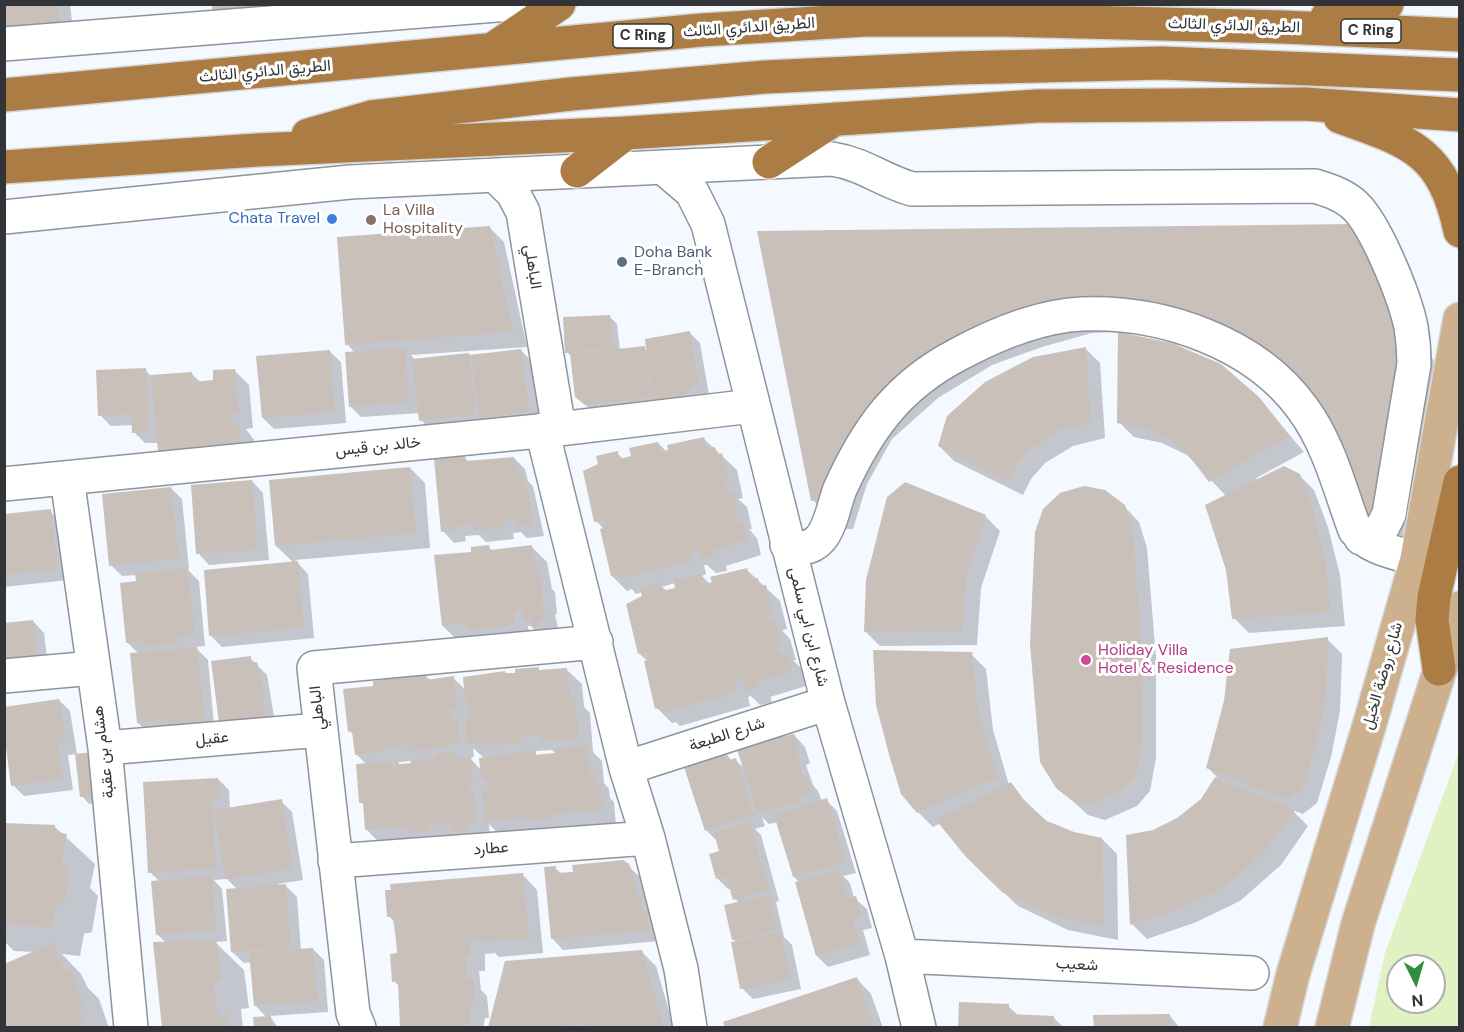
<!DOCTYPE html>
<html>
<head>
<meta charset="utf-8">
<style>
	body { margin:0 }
	#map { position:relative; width:1464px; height:1032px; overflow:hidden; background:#f4f8ff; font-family:"DM Sans",sans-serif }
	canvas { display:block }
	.frame { position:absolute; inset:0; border:6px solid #323437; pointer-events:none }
	.north { position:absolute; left:1386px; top:954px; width:60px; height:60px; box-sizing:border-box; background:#fff; border:2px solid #adaeaf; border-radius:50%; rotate:175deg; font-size:16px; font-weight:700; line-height:24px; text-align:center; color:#323437 }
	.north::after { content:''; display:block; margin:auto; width:21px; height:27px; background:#328c3d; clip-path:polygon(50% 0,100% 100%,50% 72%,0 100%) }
</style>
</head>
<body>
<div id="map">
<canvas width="1464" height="1032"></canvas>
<div class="frame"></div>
<div class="north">N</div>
</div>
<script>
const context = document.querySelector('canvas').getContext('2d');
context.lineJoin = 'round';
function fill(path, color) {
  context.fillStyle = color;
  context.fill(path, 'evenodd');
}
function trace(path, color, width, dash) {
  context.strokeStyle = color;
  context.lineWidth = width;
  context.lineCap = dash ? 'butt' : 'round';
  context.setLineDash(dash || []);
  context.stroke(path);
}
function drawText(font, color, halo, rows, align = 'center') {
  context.font = font + ' "DM Sans",Vazirmatn,sans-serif';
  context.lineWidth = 6;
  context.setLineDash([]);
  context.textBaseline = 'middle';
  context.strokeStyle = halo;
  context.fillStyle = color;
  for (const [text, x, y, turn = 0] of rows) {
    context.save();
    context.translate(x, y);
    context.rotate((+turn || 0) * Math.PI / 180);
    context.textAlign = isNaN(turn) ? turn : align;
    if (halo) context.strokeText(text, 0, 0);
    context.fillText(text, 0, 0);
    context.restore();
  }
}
fill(new Path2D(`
	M1459,752V1027H1369L1385,953ZM1398,966H1434V1002H1398Z`), '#e0f1c3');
fill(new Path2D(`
	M4,4H70L74,39Z
	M489,227L504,242L527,347L411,355L415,360L521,350L532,362L540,423L432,431L421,420L420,413L361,417L350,406L355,353L347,344Z
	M759,232L1382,254L1438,370L1419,481L1401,546L1362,512L1289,386L1164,333L1137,331L1092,333L1042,347L992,365L938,398L892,439L867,484L853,529H841L813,500Z
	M609,316L617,324L620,350L644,348L648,352L689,332L700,343L709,395L597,416L576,396L572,357L567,352Z
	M1085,348L1100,363L1105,438L1073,446L1045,463L1031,479L1023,495L954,461L939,446Z
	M329,351L341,362L346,423L274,429L263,418Z
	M145,370L152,377L192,374L201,383L215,382L234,370L249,385L253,428L246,429L254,440L256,468L159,443H145L134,432L133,425L111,426L100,415Z
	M1258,398L1304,452L1256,478L1258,481L1299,475L1314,490L1328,527L1340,575L1345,626L1249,633L1234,618L1226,496L1187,455L1162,443L1134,437L1119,422Z
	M704,439L737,470L743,498L738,499L747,507L752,529H749L757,538L761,555L726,566L727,571L716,573L707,565H704L706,574L702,576L710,584L747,570L780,601L787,629L782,630L790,639L796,660H793L801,668L806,686L770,697L772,702L760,705L751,696L748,697L750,706L680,726L676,722L672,723L657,708L648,662L640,654L642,592L636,594L632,589L627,591L612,576L604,529L596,521L600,464L617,453L623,459L633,457L658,443L667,452ZM675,583L676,589L667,591L662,587Z
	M465,458L469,462L514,458L525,469L528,481L533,486L544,536L527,538L521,532L513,533L514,539L486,542L479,535L465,536L466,541L454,543L443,531Z
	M410,468L425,483L430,548L295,560L308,574L314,638L222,647L211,636L294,563L276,546Z
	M252,481L263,493L269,560L209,565L198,553Z
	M171,488L182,499L189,569H187L199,581L205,646L195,647L208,660L215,736L150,734L138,723L139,654L127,642L137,575L122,576L111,565Z
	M1124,506L1139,522L1147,548L1156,658V758L1150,791L1137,806L1105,820L1088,815L1057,787Z
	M50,511L61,522L68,580L4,587V516Z
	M985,516L1000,531L981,588L977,645L880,646L865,631Z
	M488,547L493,551L532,547L547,562L552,589L555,592L557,614H555L559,633L540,635L531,626H528L530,639L458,641L443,626L473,553Z
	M33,621L44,633L49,674L4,679Z
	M1327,639L1342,654L1340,711L1331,757L1317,803L1303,814L1292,810L1308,826L1281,865L1240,901L1194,923L1147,939L1132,924L1153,832L1178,819L1202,800L1217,777L1208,768Z
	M971,654L986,669L993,730L1009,785L1047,822L1074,833L1102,839L1117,854L1118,940L1068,930L1018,906L982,872L941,823L933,827L918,812Z
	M250,658L267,675L276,728L220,723Z
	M517,670H567L582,684L584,707L590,713L593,752L602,761L604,783L609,789L610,798L614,802L616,825L501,836L489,824L490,837L381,844L366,829L365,806L361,802L367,765L356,754L354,736L350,731L375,687L425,675L431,681L453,678L466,690L506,675L517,674ZM473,748L484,758L481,770L470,758L474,757ZM552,750L557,755H536V751ZM412,761V765L399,766V762Z
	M59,700L70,711L77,754L68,755L73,790L24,796L13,785Z
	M794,735L805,747L810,763L806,765L813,785L818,791L822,801L826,800L837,811L856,873L843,876L850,883L854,898L867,909L872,928L863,930L870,955L828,967L817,956L797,884L800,883L794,877L778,822L769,824L762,817L765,826L755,829L761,835L779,901L776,902L784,937L792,945L801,989L753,999L742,988L736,942L733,939L738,903L731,889H728L717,878L721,852L718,842L706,830L720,746L732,761L735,760L745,769L786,738Z
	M99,761L104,802L89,804L82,796Z
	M218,779L229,790L230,809L281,801L292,812L303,880L278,884V886L285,885L297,897L301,950L313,949L324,960L328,1012L270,1016L278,1028H256L267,1018L255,1005L252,962L244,963L232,952L237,889L227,879L214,880L222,889L227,941L215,942L244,970L249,1008L241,1009L243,1028H163L166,943L157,934L160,882L150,872Z
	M4,825L55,827L95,864L90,888L98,896L92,932L84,934L80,956L62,954L81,974L88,988L99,999L109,1028H4L36,952L14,951L4,941Z
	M628,866L640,877L646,890L647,903L652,908L659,941L563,950L552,938L555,868L562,874Z
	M523,875L537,890L543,953L499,957L495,953L485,954V971H479L481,990L487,996L489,1018H485L483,1028H402L400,987L394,981L399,954L395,923L389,916Z
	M641,951L656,966L674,1028H490Z
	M857,979L871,994L883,1028H726Z
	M1008,1006L1019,1016L1054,1018L1064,1028H960Z
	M1169,1015L1180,1028H1095Z`), '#0003');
fill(new Path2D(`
	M4,4H57L60,24L4,30Z
	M212,4H309L213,17Z
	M1354,224L1410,341L1372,519L1360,513L1336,433L1135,306L890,387L868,405L853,427L839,455L825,501H811L757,231Z
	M490,226L513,332L345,345L337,237Z
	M610,315L614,348L565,353L563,317Z
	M690,331L699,383L677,401L652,405L645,339Z
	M1118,332L1172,343L1221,364L1259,397L1290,436L1209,482L1190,457L1170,440L1146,428L1117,423Z
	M645,346L650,398L585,405L575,397L570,354Z
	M1086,347L1091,423L1058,431L1030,449L1017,464L1008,482L938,446L947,416L985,382L1033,357Z
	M405,348L409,402L349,407L345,352Z
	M521,349L529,412L479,418L471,355Z
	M330,350L335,412L262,418L256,356Z
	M469,353L476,414L419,421L412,359Z
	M146,368L149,432L132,433L131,414L98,416L96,370Z
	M235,369L239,414H232L233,424H239L242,454L159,461L151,375L192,372L193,382L213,380V370Z
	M704,437L707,448L715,447L717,455L722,453L729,483L724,484L727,492L733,491L738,514L734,515L735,523L743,521L747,540L712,551L713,556L700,559L698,549L690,551L692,560L679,564L620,579L619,575L611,576L600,529L606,527L604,520L594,522L583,471L598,464L596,456L618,451L619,459L631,456L629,448L658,442L661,452L668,450L667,445Z
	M465,456L466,461L514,457L519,474L523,473L524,484L528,489L533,525L515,527L514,520L503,522L504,528L473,531V524L455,526V530L441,532L434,459Z
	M1284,466L1300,474L1313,511L1325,559L1331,612L1232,619L1226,570L1205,505Z
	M410,467L416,533L275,546L269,480Z
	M252,480L258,550L196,554L191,485Z
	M905,482L986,515L967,572L962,631L864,632L866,580L887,497Z
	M1084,486L1105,490L1125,505L1133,531L1141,642L1142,742L1136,776L1122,791L1089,805L1071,800L1056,788L1040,762L1030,644L1035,532L1043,509L1060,493Z
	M171,487L179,558L109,566L102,494Z
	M51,509L58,569L4,575V514Z
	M489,545L490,550L532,545L534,562H537L538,576L541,575L543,599H541L542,607L544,606L545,619H539L540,627H532L531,620L524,621L522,610L514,612L515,625L467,630L466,622L442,626L434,555L471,552V547Z
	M298,561L304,628L209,636L204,570Z
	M188,568L195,635L179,637V643L144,647V641L126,643L120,583L136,581L135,574Z
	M747,568L750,580L758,578L760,586L766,585L773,614L768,615L770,623L776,622L782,645L778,646L779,654L787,652L792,671L756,682L758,687L744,691L742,680L734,682L736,691L724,696L664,712L663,707L655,709L644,661L650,660L648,652L638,654L626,604L642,596L640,588L661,583L662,591L675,588L673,580L702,574L704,584L712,582L710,577Z
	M33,620L38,664L4,667V623Z
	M1328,637L1326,696L1317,741L1303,788L1288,800L1206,768L1224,701L1230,649Z
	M197,647L205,725L168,728L167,720L137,723L130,653Z
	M873,650L972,652L978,714L998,777L917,813L901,794L890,758L876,705Z
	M251,656V663L257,662L261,677L266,717L219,723L211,661Z
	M539,667V670L567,668L570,697H575L579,738L542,741L541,735L521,737L522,743L482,746L481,742L467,744L465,718L470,717L469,708H466L463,677L505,671V673H515V669Z
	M425,673L426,680L454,676L458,709H451L452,719L457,718L460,743L447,744V747L407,752L406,745L385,748V751L355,755L352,731L348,732L343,689L373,686V681Z
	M59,699L66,743L58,744L62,779L11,786L4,732V707Z
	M784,734L785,736L794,734L800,752L796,753L804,779L807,778L812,793L799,797L800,801L757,814L737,749Z
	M588,745L590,773L595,772L596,786L600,785L602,810L552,815V818L530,821V817L485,821L482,792H487L486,778L481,779L479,758L534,750V755L555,753V748Z
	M720,745L726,761L736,758L754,815L705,831L681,758Z
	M93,752L97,795L80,797L75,754Z
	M456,752V758L471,757L473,783L469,784V792H474L476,822L467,823V831L452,832L451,824L427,826L428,832L407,833V827L365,830L363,803H359L356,764L392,761V765L411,763V760L436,758V753Z
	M1215,777L1295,810L1266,850L1225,887L1179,909L1130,925L1126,835L1153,830L1177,818L1201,799Z
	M218,778L219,797H212L216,869L148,873L143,782Z
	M1011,782L1026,803L1047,821L1074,832L1102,838L1104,926L1052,916L1002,892L966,857L936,820Z
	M827,798L846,862L793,877L774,815Z
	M282,799L293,869L225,879L214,810Z
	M750,822L769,890L733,900L726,876L716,879L709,854L719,851L714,832Z
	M4,823L55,825V832L67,834L61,863L70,866L64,904L56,906L52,928L4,924Z
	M623,860L629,864L635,877L637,895H641L642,911L647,910L649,931L551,939L544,867L556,866V873L573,872L572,865Z
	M839,870L847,898L856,896L862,916L853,919L860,944L816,956L795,882Z
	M523,873L529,939L482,942V939L471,940L470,956L465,957L467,980L473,979L475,1004H470V1024H467V1028H400L398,981L392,982L390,954L397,953V950L393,917H387L385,890H391L390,884Z
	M212,876L216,930L156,935L151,881Z
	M286,884L291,948L231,952L226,889Z
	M770,895L778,930L732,940L724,905Z
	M781,932L791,979L740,989L731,942Z
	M216,940L222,980L213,981L218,1017L228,1015L230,1028H162L153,942Z
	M53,943L65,970L71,969L84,1007L79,1010L86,1028H4V964Z
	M313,948L318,1001L254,1006L249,952Z
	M642,950L664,1028H588L587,1025L488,1028L505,961Z
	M857,977L874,1028H725L723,1022Z
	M959,1002L1009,1004V1014L1054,1016V1028H958Z
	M1170,1014V1028H1094L1093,1015Z
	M271,1016L272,1028H254L253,1017Z`), '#c9c0ba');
const minor = new Path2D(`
	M4,44L509,4
	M665,169L692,192L708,224L828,703L902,956L919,1028
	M496,176L513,193L523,212L559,429
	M4,217L350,182L832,159C864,164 883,181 912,189L1315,186C1328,190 1341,194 1352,203C1375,221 1405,298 1411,327C1413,339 1414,351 1414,364L1389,514L1381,530L1361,538
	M542,430L626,768L648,838L681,969L690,1028
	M67,478L105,748L131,1028
	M4,484L559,429L752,406
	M787,545C798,550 811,549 820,539C831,527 834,504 840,489C867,429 898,386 957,355C994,335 1039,316 1082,314C1162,311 1255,342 1303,409C1329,444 1340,490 1355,530C1370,549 1394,552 1417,559
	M4,676L93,668
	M105,748L320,730
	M626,768L828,703
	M335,861L648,838
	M902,956L1252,973
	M359,1028L353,1013L314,668L596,642`);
const major = new Path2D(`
	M1280,1028L1293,974L1370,723L1417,559L1460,319
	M1332,1028L1358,924L1460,608`);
const highway = new Path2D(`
	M1327,17L1387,4
	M493,49L559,4
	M4,95L702,30L865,20H1003L1283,27L1460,35
	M1340,117C1411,142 1443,151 1460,231
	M308,135L371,117L571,94L765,77L957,68L1162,63L1460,75
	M769,162L835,119
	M4,167L257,150L626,133L1037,106L1305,104L1460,115
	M577,171L626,133
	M1439,669L1432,620L1434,597L1460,482`);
trace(minor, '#8f939b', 36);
trace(major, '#d6d6d7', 36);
trace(highway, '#d6d6d7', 36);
trace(minor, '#fff', 33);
trace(major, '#cdb08e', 33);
trace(highway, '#ab7c43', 33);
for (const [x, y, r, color] of [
	[332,219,6,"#3f7fe0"],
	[371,220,6,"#8d6e63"],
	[622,262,6,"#5c6f8a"],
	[1086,660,6,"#d1479c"]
]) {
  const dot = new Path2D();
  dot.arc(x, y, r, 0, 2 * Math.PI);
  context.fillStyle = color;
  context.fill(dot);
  trace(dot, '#fff', 2);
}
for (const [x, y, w] of [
	[1371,31,60],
	[643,36,60]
]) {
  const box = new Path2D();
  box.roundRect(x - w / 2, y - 12, w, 24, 4.5);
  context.fillStyle = '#fff';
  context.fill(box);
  trace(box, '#323437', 1.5);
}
drawText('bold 15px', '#323437', null, [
	["C Ring",1371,31],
	["C Ring",643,36]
]);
drawText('16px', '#323437', '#fff', [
	["الطريق الدائري الثالث",1234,26,2],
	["الطريق الدائري الثالث",749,28,-4],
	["الطريق الدائري الثالث",265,72,-5],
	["الباهلي",532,267,81],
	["خالد بن قيس",378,447,-6],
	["شارع ابن ابي سلمى",808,627,76],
	["شارع روضة الخيل",1383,676,-74],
	["الباهلي",318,708,-96],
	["شارع الطبعة",727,735,-18],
	["عقيل",212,739,-5],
	["هشام بن عقبة",104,752,-97],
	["عطارد",491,849,-4],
	["شعيب",1077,965,3]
]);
drawText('16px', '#785e54', '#fff', [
	["La Villa",383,211],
	["Hospitality",383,229]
], 'left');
drawText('16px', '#366cbe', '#fff', [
	["Chata Travel",320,219]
], 'right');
drawText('16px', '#4e5e75', '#fff', [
	["Doha Bank",634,253],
	["E-Branch",634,271]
], 'left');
drawText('16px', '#b23c85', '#fff', [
	["Holiday Villa",1098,651],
	["Hotel & Residence",1098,669]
], 'left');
</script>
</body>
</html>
